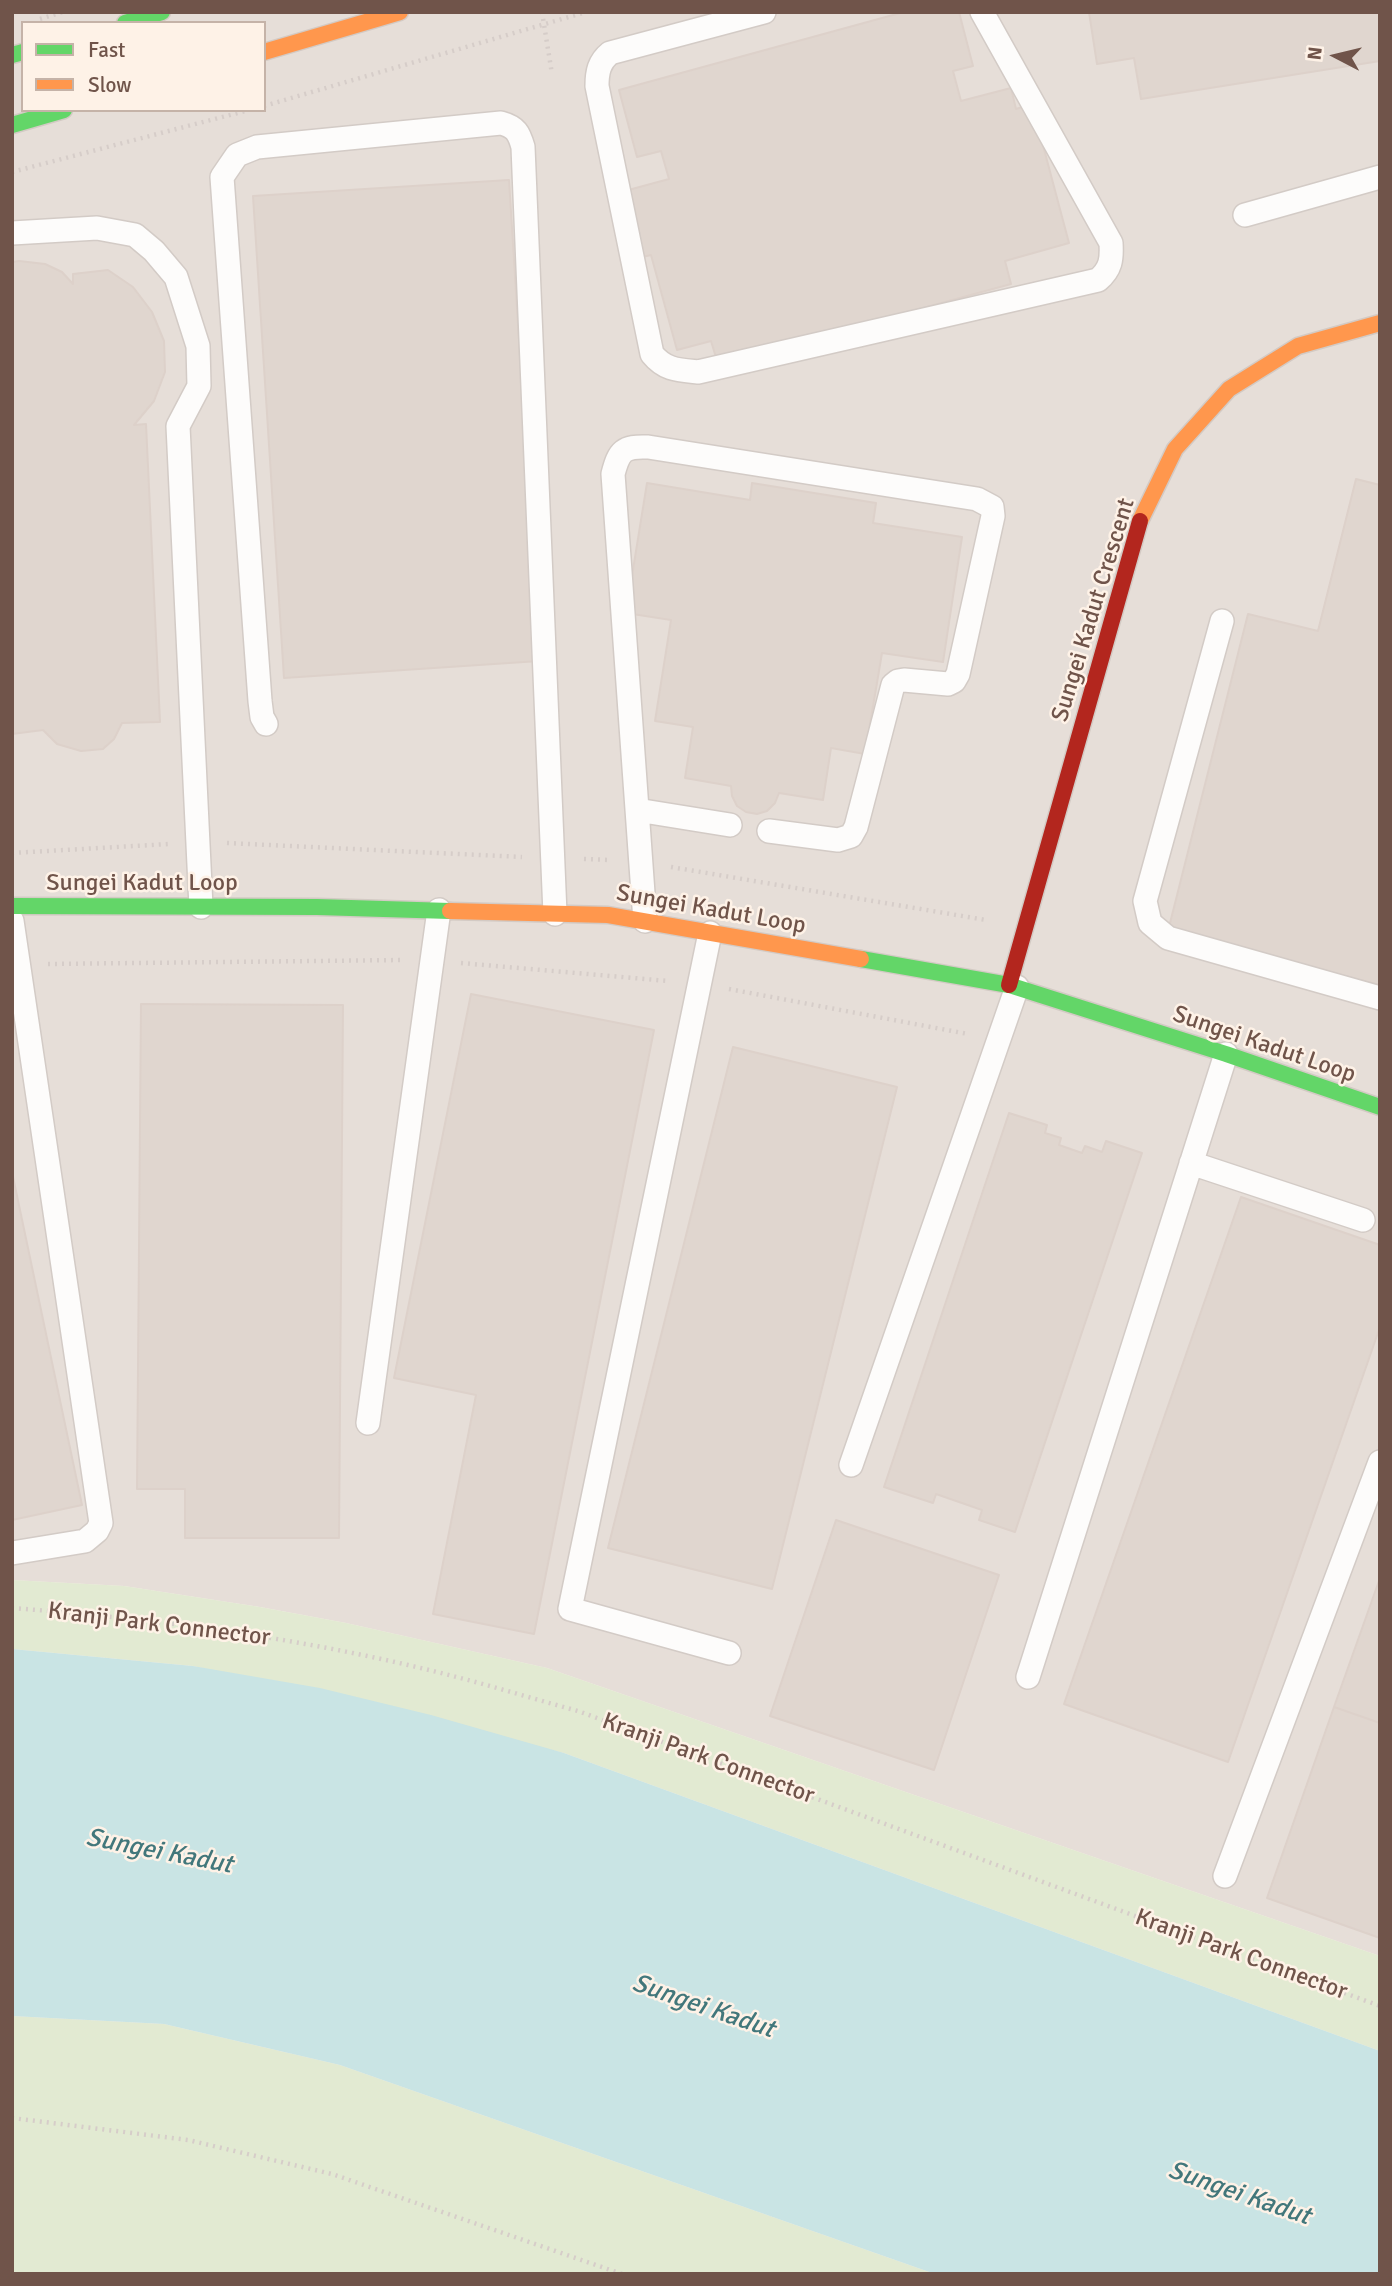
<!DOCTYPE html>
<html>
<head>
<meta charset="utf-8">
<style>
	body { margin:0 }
	#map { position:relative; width:1392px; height:2286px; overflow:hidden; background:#f4eee7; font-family:Signika,sans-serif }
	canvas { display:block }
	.frame { position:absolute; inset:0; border:14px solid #70544a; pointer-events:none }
	.legend { position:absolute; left:21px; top:21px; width:245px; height:91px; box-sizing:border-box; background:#fef2e7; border:2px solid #c5b3a8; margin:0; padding:9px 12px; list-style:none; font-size:21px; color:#70544a }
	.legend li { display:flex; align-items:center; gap:14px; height:35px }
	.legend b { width:35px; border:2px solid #c5b3a8 }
	.north { position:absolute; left:1301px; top:21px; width:70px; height:70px; -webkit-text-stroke:5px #fef2e7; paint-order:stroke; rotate:277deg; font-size:19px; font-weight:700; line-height:28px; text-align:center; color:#70544a }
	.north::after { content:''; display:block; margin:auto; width:24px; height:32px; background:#70544a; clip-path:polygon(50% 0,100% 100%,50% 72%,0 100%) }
</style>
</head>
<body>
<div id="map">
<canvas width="1392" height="2286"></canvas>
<div class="frame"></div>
<ul class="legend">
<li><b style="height:9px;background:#63d668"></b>Fast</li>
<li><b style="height:9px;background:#ff974d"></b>Slow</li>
</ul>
<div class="north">N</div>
</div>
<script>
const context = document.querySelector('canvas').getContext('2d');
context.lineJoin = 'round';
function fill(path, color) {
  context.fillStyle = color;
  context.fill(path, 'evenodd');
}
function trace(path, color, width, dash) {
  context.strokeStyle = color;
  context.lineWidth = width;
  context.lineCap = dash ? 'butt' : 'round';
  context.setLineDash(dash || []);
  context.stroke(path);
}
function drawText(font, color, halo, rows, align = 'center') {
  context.font = font + ' Signika,sans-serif';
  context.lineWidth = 5;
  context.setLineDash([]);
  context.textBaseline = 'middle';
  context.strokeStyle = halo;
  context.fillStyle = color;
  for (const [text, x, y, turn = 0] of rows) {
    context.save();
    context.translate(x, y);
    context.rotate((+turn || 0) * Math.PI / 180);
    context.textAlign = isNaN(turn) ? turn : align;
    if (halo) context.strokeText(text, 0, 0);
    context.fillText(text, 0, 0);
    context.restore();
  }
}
fill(new Path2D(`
	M12,12H1380V1956L547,1668L346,1623L260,1607L124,1586L12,1580ZM23,23H264V110H23Z`), '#e6ded8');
fill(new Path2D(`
	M12,1580L124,1586L260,1607L346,1623L547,1668L1380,1956V2051L564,1753L193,1666L12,1649Z
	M12,2016L164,2024L340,2065L935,2274H12Z`), '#e2ead2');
fill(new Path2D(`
	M12,1649L193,1666L320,1688L431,1715L564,1753L1380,2051V2274H935L340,2065L164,2024L12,2016Z`), '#c9e4e4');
const building = new Path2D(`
	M904,12H959L973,66L953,71L961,101L1011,88L1016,109L1032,104L1069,243L1005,261L1011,284L718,364L711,341L677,350L651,255L638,258L621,192L669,179L661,151L637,157L619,90Z
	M1089,12H1380V61L1141,99L1134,58L1097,64Z
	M509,180L539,661L284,678L253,196Z
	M19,261L45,264L62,272L73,284V274L108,270L133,287L152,312L164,341L165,372L154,401L134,425L146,424L160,722L122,723L114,739L103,749L81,751L57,744L43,730L12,734V262Z
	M1356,479L1380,485V985L1168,931L1248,614L1318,631Z
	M647,483L750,500L752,483L876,503L873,523L962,537L943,662L882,653L865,754L831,748L823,800L779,793L775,803L767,811L757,814L746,812L737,806L732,796L731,786L685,778L693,727L655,721L671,620L626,613Z
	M471,994L654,1030L534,1634L433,1614L476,1395L394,1378Z
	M141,1004L343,1005L339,1538H185V1489H137Z
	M733,1047L897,1087L772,1589L608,1548Z
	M1009,1113L1047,1125L1045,1133L1061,1138L1059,1145L1082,1153L1085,1146L1102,1152L1106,1141L1142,1153L1015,1532L979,1520L982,1510L936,1494L933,1503L884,1487Z
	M12,1172L82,1505L12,1520Z
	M1241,1197L1380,1245V1327L1228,1762L1064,1704Z
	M836,1520L999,1575L934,1770L770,1716Z
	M1380,1578V1723L1334,1707Z
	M1334,1707L1380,1723V1938L1267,1898Z`);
fill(building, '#e0d6cf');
trace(building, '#ddd1ca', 2);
const lane = new Path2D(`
	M764,12L610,53C599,62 597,72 597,86L652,354C665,370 678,370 698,372L1098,280C1111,269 1112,259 1111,243L982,12
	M1245,215L1380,177
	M12,233L97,228L135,235L154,251L176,277L198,346L199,386L178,426L201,907
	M1222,621L1145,901L1150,923L1168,938L1380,998
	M266,724L262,717L260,701L222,177L237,155L257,147L501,123C516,127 519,133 523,147L555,914
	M637,810L730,825
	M12,921L101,1523L97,1531L85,1541L12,1553
	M645,921L613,474C619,451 623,446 648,447L977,499L992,507L993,516L958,674L954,681L948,684L904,680L898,681L893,685L856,827L851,836L838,840L769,831
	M710,933L570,1609L729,1653
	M1191,1163L1363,1220
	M368,1423L439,910
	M851,1465L1017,987
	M1028,1677L1226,1054
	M1225,1876L1380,1462`);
const fast = new Path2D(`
	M125,23L162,12
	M12,55L23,52
	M12,125L64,110
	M12,906L317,907L450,911
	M861,959L1009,985L1226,1054L1380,1107`);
const slow = new Path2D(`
	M264,52L400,12
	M1140,521L1175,449L1229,389L1298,346L1380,323
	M450,911L608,915L861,959`);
const jam = new Path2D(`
	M1009,985L1140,521`);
trace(lane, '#d3cbc6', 26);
trace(fast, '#d3cac4', 19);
trace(slow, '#d3cac4', 19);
trace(jam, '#d3cac4', 19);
trace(new Path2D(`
	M542,12L552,74
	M40,19L63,12
	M264,106L586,12
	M12,172L249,110
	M227,843L522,857
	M12,853L169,844
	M584,859L610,860
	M671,867L986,920
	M461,963L668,981
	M48,964L403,960
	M729,989L968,1034
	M12,1608C157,1619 303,1638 445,1674C489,1685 534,1699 578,1711L1380,2006
	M12,2118L188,2140L332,2174L622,2274`), '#d6cdc9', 4.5, [2, 5]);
trace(lane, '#fdfcfb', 23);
trace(fast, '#63d668', 16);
trace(slow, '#ff974d', 16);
trace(jam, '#b3261e', 16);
drawText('24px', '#70544a', '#fef2e7', [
	["Sungei Kadut Crescent",1094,610,-73],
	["Sungei Kadut Loop",142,884],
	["Sungei Kadut Loop",711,910,10],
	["Sungei Kadut Loop",1264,1045,19],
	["Kranji Park Connector",159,1625,7],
	["Kranji Park Connector",708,1759,20],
	["Kranji Park Connector",1241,1955,20]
]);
drawText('italic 26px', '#42777b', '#fef2e7', [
	["Sungei Kadut",159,1852,11],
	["Sungei Kadut",703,2007,19],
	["Sungei Kadut",1239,2194,19]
]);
</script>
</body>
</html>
